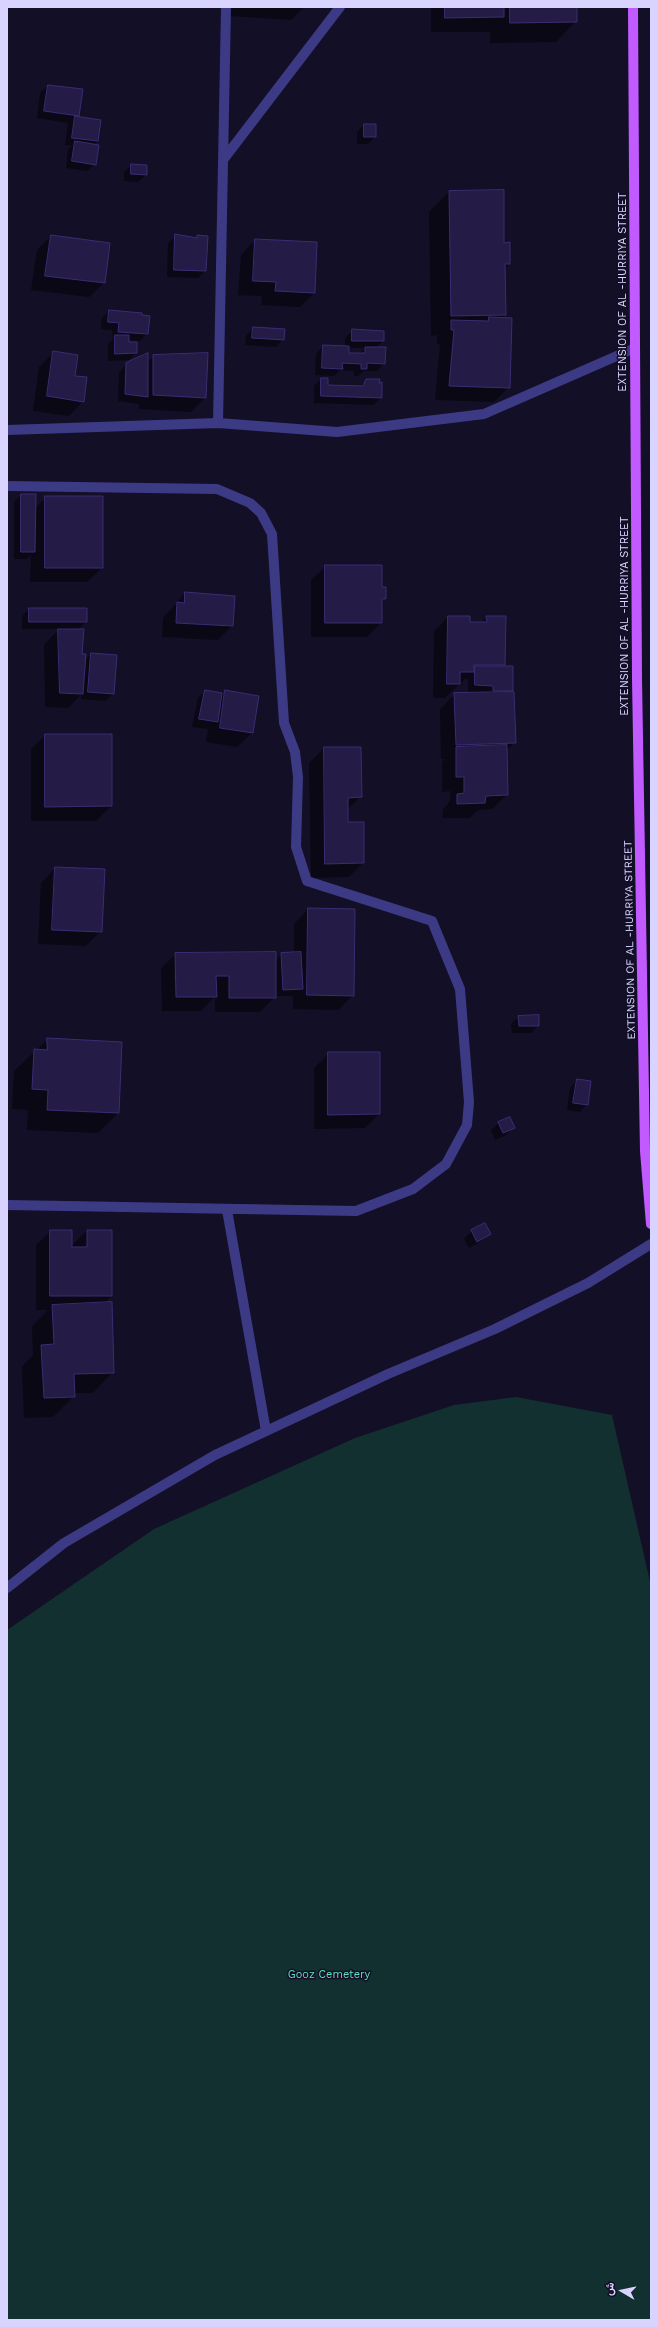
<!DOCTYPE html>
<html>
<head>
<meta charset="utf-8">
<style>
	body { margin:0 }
	#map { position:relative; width:658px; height:2327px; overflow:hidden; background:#130f26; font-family:"Work Sans",Vazirmatn,sans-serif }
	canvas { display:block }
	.frame { position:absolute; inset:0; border:8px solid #d9d4ff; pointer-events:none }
	.north { position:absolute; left:602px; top:2271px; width:40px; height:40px; -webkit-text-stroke:3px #130f26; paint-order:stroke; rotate:279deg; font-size:11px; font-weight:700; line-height:16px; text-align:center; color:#d9d4ff }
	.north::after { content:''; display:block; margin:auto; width:14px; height:18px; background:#d9d4ff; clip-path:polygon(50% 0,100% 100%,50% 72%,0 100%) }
</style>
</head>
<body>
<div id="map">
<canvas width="658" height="2327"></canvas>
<div class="frame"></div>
<div class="north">ش</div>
</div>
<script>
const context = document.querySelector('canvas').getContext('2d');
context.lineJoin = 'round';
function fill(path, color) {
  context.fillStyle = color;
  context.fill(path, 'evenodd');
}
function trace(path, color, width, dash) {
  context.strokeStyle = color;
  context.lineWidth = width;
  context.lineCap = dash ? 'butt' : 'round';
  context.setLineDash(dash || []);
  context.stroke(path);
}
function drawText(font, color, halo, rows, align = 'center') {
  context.font = font + ' "Work Sans",sans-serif';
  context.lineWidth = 3;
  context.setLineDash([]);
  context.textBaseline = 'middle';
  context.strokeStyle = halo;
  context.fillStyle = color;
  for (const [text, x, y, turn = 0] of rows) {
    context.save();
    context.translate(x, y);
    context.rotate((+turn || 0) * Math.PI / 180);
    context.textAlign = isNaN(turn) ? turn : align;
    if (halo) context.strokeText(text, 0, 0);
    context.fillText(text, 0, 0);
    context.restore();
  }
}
fill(new Path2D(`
	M516,1397L612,1415L651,1586V2320H7V1630L154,1529L355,1438L454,1405Z`), '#12302f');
fill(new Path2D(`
	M231,7H304L291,20L230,16Z
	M431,7H576V21L556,42L490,43V32H431Z
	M48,86L82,90L78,118L97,141L93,145L95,164L87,171L66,168L68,150L72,146L65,145L68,123L37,118L40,93Z
	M364,125L375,137L368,144H357V132Z
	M132,165L146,175L138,182L124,181V172Z
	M449,192L503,244L509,264L504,269L505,314L501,319L509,387L494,402L435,400L440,344H437V335L431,336L429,212Z
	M51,236L104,283L89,297L31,290L37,250Z
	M176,236L195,239L197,236L207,237L205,271L198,278L167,277L168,243Z
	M255,240L314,293L300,307L261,305L262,296L238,295L241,255Z
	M109,311L147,333L140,341L128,340V343L136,352L129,360L108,361V344L113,339L112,330L101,329L102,318Z
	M253,328L283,339L276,347L245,345L246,336Z
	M353,330L383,332V341L376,348L384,364L377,371H364L358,376H354V371L340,370L334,376L315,375L316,354L323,346L345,347V338ZM348,348H365L359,354H348Z
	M54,352L74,376L83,401L69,416L33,411L39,367Z
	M154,356L205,398L191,412L139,409V404L118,401L119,372L127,364L147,363Z
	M321,379L327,386L360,387L367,380L381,383V398L373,405L314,403V386Z
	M22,495L35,508L46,497L102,568L87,582H30L31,555L26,559H14V502Z
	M326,566L381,588L385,599L381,603V623L367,637H311V580Z
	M185,593L232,626L218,640L162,637L163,618Z
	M29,609H86V622L77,630L81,655L84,661L91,654L113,693L106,701L81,699V695L68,708L45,707L44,645L59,629H22V616Z
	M448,617L469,623H481L487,617L504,665L502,667L512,691L509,693L515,742L506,751L507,795L492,809L478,810L470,818H442L443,809L450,801V791L442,792V762L445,759H441L440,709L455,694H468V679H465L445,698H433L434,631Z
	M206,691L220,697L226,692L258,697L252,733L237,747L206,742L208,729L192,727L198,698Z
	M46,735H111V806L96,821H31V749Z
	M324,748H360V797L347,810V823L363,863L349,877L311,878L309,763Z
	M55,868L101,931L86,946L38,944L41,883Z
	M308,909L353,995L339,1010L293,1009V996H276L260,1012H215V997L201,1011H162L161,968L176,954L275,961L281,954L294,953V924Z
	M519,1017L538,1025L531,1033H512L511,1024Z
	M48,1039L118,1113L98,1133L27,1130L28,1110L12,1109L14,1071Z
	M329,1053L379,1114L365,1128L314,1129V1068Z
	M577,1081L587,1104L580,1112L567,1110L570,1088Z
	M499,1123L514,1127L506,1135L495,1140L491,1130Z
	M485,1224L490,1233L482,1241L469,1248L464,1239L472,1231Z
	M51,1231L71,1246L87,1231L111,1296L104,1304L113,1372L93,1393H74V1396L53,1417L24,1418L22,1367L33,1355L32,1326L48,1310H36V1245Z`), '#0007');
const building = new Path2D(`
	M445,7H504V17L445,18Z
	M510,7H577V22L510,23Z
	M48,85L83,89L79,116L44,111Z
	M75,116L101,120L98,141L72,138Z
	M364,124H376V137H364Z
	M75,141L99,145L96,165L72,161Z
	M131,164L147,165V175L131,174Z
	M504,190V243L510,242V264H505L506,315L451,316L449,191Z
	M175,234L197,238V235L208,236L206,271L174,270Z
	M51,235L110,243L105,283L45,276Z
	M255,239L317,242L315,293L275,291L276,282L253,281Z
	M109,310L142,313V315L150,316L148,334L118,332L119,323L108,322Z
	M489,317L512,318L510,388L449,386L454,330H451V320L488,321Z
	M253,327L285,329L284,340L252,338Z
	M352,329L384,331V341H352Z
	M115,335H129V342H137V353L115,354Z
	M323,345L349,346V353H365V347H386L385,364L367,363V369H361V364L342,363L343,369L322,368Z
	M53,351L78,355L75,376L87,377L84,402L47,396Z
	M148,353V397L125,394L126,363Z
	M208,353L206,398L153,395V355Z
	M321,378H328V385L363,386L366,379H380L379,383L382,382V398L321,396Z
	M21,494H36L35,552H21Z
	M45,496H103V568H45Z
	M325,565H382V587H386V599H382V623H325Z
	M185,592L235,596L233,626L176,623L177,602L184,603Z
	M29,608H87V622H29Z
	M448,616H470V622H487L486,616H506L505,665H474V672H460V684H447Z
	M58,629H84L82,654H86L83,694L60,693Z
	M91,653L117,655L114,694L88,692Z
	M475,666H513V691H493V686L475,685Z
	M205,690L222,693L218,722L199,719Z
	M225,690L259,696L253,733L220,728Z
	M514,692L516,743L456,745L454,693Z
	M45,734H112V806L45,807Z
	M507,745L508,795L486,796L485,803L457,804V794L464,793V777H456V747Z
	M324,747H361L362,797L348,798V822H364V863L325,864Z
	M55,867L105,869L102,932L52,930Z
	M308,908L355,909L354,996L307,995Z
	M276,952V998H229V976H216L217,997H176L175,953Z
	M301,952L303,989L283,990L281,953Z
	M539,1015V1026H519L518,1016Z
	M47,1038L122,1042L119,1113L47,1110L48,1090L32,1089L34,1049L47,1050Z
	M328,1052H380V1114L328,1115Z
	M577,1079L591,1081L588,1105L573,1103Z
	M510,1117L515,1128L503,1133L498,1122Z
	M485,1223L491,1234L477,1242L471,1230Z
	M50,1230H72V1247H87V1230H112V1296H50Z
	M112,1302L114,1373L74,1374L75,1397L44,1398L41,1345L54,1344L52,1305Z`);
fill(building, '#241b47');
trace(building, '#3b2d73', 1);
trace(new Path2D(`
	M223,160L340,7
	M218,423L226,7
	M7,430L218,423L337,432L484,414L635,348
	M7,486L217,489L250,503L261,513L272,534L284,723L295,752L298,777L296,847L307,881L432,921L460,989L469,1102L467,1125L446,1164L413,1189L356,1211L7,1205
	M227,1210L266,1431`), '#3d3a85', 10);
trace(new Path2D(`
	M7,1588L64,1543L215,1455L388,1374L495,1329L588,1283L651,1244`), '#3d3a85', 10);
trace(new Path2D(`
	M633,7L637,679L645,1151L651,1224`), '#c25bff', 10);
drawText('11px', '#d9d4ff', '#130f26', [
	["EXTENSION OF AL -HURRIYA STREET",623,292,-90],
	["EXTENSION OF AL -HURRIYA STREET",625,616,-90],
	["EXTENSION OF AL -HURRIYA STREET",630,940,-91]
]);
drawText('11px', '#5fe0c0', '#130f26', [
	["Gooz Cemetery",329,1975]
]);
</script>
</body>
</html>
